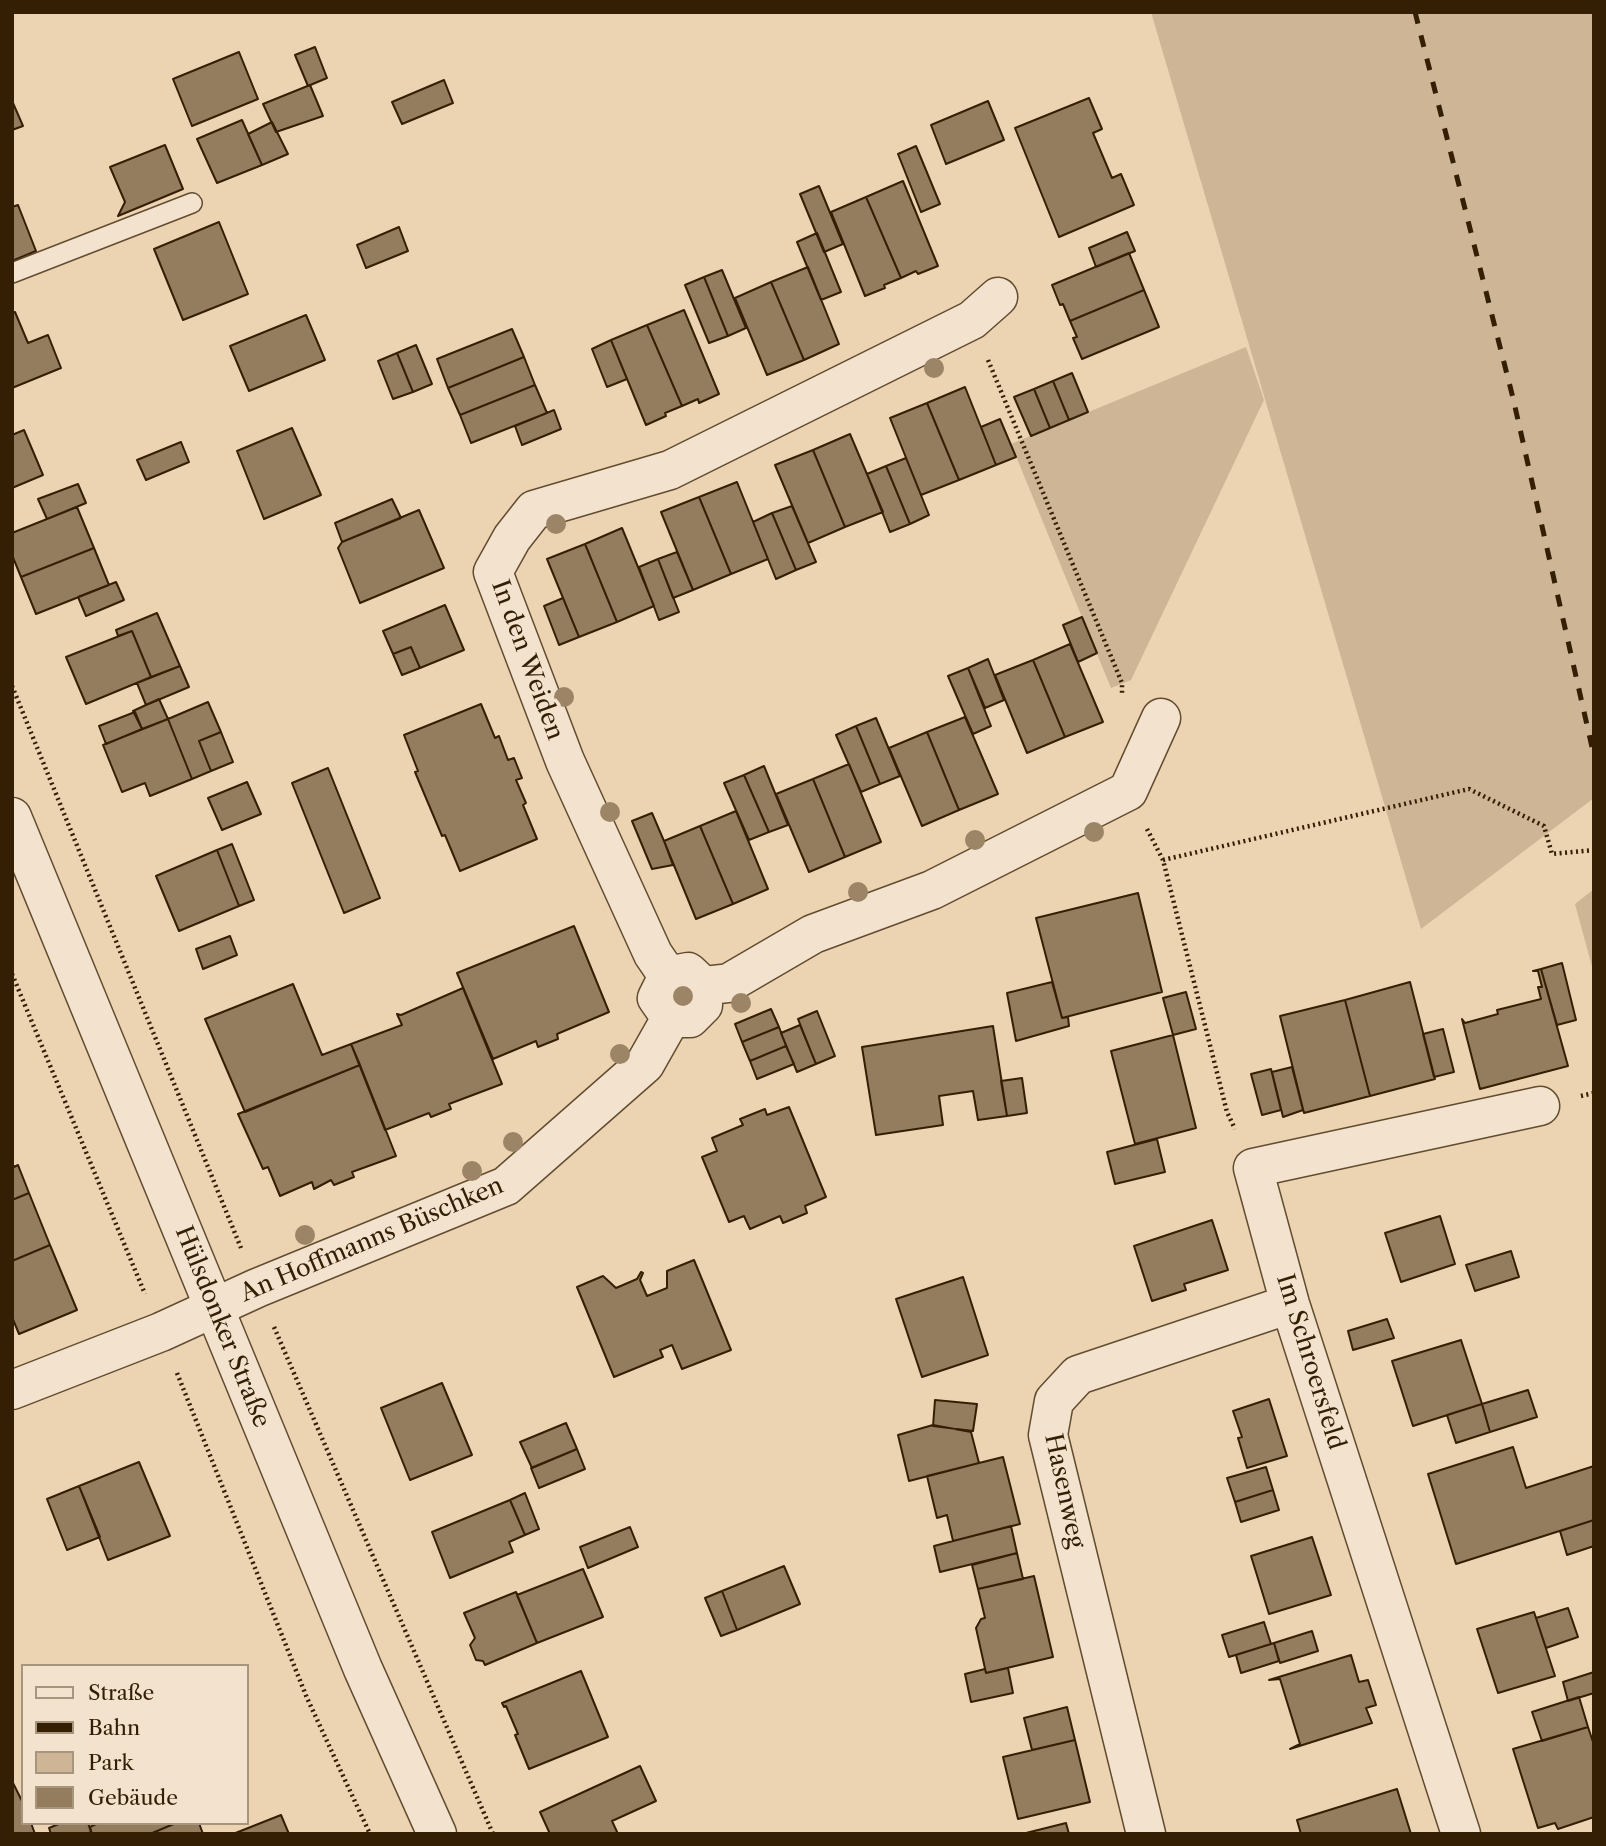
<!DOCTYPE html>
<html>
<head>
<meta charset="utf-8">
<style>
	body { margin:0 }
	#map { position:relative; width:1606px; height:1846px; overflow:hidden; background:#ecd4b3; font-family:"Libre Caslon Text",serif }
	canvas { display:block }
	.frame { position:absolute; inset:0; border:14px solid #341f05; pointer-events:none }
	.legend { position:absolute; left:21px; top:1664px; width:228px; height:161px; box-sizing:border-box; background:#f3e3ce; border:2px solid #a7957e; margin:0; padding:9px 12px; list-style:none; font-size:21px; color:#341f05 }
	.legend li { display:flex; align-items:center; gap:14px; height:35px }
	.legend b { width:35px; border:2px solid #a7957e }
</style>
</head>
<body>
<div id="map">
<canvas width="1606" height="1846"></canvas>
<div class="frame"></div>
<ul class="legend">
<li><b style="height:9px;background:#f3e3ce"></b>Straße</li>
<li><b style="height:9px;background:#341f05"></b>Bahn</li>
<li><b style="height:19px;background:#cdb595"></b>Park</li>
<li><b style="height:19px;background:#947d5f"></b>Gebäude</li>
</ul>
</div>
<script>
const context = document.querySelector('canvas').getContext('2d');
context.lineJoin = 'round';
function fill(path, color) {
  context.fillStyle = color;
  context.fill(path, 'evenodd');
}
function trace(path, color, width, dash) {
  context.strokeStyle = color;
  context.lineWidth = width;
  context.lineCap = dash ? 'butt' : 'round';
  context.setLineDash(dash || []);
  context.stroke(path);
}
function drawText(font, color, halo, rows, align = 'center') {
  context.font = font + ' "Libre Caslon Text",serif';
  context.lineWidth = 7;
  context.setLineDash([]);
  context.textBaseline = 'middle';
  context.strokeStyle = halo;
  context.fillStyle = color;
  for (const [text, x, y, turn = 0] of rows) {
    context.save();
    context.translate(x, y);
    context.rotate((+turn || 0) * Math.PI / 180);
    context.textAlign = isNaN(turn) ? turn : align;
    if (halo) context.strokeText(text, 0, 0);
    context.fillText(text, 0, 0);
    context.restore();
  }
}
fill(new Path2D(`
	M1151,12H1594V798L1421,929Z
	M1246,347L1264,400L1131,680L1111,688L1011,444Z
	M1594,889V974L1575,904Z`), '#cdb595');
const building = new Path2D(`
	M315,47L327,78L308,86L295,55Z
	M239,52L258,99L192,126L173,79Z
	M444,80L453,103L402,124L392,102Z
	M310,85L323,116L276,132L263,104Z
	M1089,98L1102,129L1093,133L1112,178L1121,174L1134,205L1059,237L1015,128Z
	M988,101L1004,140L946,164L931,125Z
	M13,103L23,126L12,130V104Z
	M242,120L262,165L217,183L197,139Z
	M272,122L288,154L262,165L248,134Z
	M165,145L183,189L118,216L125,202L110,167Z
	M916,146L940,204L921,212L898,154Z
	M903,181L938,266L918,274L916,271L901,278L866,197Z
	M819,186L843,244L824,252L800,194Z
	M866,197L901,278L884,285L885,288L865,296L831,212Z
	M18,205L36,251L12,261V207Z
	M219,222L248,294L183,320L154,249Z
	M399,227L408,251L366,268L357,245Z
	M1127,232L1135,251L1096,267L1089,248Z
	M817,233L841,292L821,300L797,242Z
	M1129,253L1144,290L1070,321L1063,304L1060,305L1052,285Z
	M808,267L839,344L804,360L771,282Z
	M722,270L746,328L728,336L704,277Z
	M704,277L728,336L709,343L685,285Z
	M771,282L804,360L767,375L735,298Z
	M1144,290L1159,327L1082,359L1073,338L1077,337L1070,321Z
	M684,310L719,394L699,403L698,399L682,406L647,325Z
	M15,312L28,343L48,335L61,368L12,388V313Z
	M306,315L325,360L249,391L230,346Z
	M647,325L682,406L665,413L666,416L646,425L611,340Z
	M512,329L524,357L448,388L437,359Z
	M611,340L627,379L607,387L592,349Z
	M416,345L432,384L413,392L397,353Z
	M397,353L413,392L393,399L378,361Z
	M524,357L535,385L460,415L448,388Z
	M1072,373L1088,412L1069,420L1053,381Z
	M1053,381L1069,420L1050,428L1034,389Z
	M535,385L547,413L471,443L460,415Z
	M965,387L996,465L959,480L927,403Z
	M1034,389L1050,428L1031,436L1014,397Z
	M927,403L959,480L921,495L890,418Z
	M554,410L561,429L522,445L515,426Z
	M1000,419L1016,457L996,465L981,427Z
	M292,428L321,495L264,519L237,451Z
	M24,430L43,475L12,488V435Z
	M850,434L883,512L845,527L813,450Z
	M181,442L189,462L146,480L137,460Z
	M813,450L845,527L808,543L775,465Z
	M906,458L929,515L910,524L886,466Z
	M886,466L910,524L890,532L867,474Z
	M737,482L768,559L731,574L699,497Z
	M78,484L86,503L47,519L38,499Z
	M699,497L731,574L693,590L661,512Z
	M392,499L401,518L342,542L335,523Z
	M792,506L816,562L796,570L772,513Z
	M77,507L94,548L21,577L12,555V533Z
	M419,510L444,568L360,603L338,548L342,542Z
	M772,513L796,570L776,579L753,522Z
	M622,528L654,606L617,622L585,544Z
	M585,544L617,622L579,637L547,559Z
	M94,548L109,585L36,614L21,577Z
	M677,552L693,590L673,598L658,559Z
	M658,559L679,612L659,620L639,567Z
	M116,582L124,600L86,616L78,597Z
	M563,598L579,637L559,645L544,606Z
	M445,605L464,650L420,668L411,647L393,654L383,631Z
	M157,613L180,666L151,677L132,631L118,636L116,630Z
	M1082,617L1097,653L1078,662L1063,625Z
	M132,631L151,677L86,704L66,657Z
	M1070,644L1103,722L1065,737L1033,660Z
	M411,647L420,668L402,675L393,654Z
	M988,659L1004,700L985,708L968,668Z
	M1033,660L1065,737L1027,753L995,675Z
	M180,666L189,687L146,705L137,683Z
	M968,668L991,726L973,734L948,676Z
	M159,699L168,719L142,729L133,711Z
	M208,702L221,732L199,741L211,771L192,779L168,719Z
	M481,704L495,738L499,736L508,760L514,758L522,778L516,780L526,803L523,805L537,839L460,871L445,835L442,836L415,772L418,771L404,735Z
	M135,712L142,729L106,744L99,726Z
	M965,717L998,794L959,810L927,732Z
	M876,718L900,776L880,784L856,726Z
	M168,719L192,779L150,796L145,783L122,792L103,745Z
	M856,726L880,784L861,792L836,735Z
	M221,732L233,762L211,771L199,741Z
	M927,732L959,810L922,826L889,748Z
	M849,764L881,842L845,857L813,779Z
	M764,766L788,825L769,832L744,775Z
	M328,768L380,898L344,913L292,783Z
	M744,775L769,832L749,840L724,783Z
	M813,779L845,857L809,872L776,794Z
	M247,782L261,814L222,830L208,798Z
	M736,811L768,889L733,904L700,826Z
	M652,813L664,841L673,865L652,869L632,821Z
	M700,826L733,904L696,919L664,841Z
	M232,844L254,900L239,906L217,850Z
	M217,850L239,906L179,931L156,876Z
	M1138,893L1162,992L1062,1018L1036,918Z
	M574,926L609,1012L557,1034L558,1039L538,1047L536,1041L493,1059L457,973Z
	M230,936L237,955L203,969L196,949Z
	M1562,963L1576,1020L1557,1025L1541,969Z
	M1541,969L1568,1066L1480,1089L1462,1019L1465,1023L1498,1014L1497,1010L1541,999L1538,987H1542L1538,971H1533Z
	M1052,982L1062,1018L1068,1017L1069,1026L1016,1041L1007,993Z
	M1410,982L1435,1079L1370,1096L1345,1000Z
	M293,984L322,1055L351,1044L360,1065L245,1112L205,1019Z
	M463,988L502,1084L449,1104L451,1109L431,1117L429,1113L385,1130L351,1044L402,1025L397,1014L401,1015Z
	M1186,992L1196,1029L1173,1035L1163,998Z
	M1345,1000L1370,1096L1304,1113L1280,1016Z
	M771,1009L779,1027L742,1042L735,1024Z
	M817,1011L835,1056L816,1064L798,1019Z
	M800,1025L816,1064L797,1072L781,1033Z
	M993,1026L1007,1116L978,1120L973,1091L939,1096L943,1125L876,1135L862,1047Z
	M779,1027L786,1046L750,1061L742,1042Z
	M1443,1029L1454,1072L1434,1077L1423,1034Z
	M1173,1035L1196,1128L1135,1144L1111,1051Z
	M786,1046L794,1064L757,1079L750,1061Z
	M360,1065L396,1156L352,1172L354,1177L334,1185L331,1180L314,1189L312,1182L280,1196L268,1167L263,1169L238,1114Z
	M1292,1067L1303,1110L1283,1117L1272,1072Z
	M1271,1069L1281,1110L1262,1115L1251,1074Z
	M1022,1078L1027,1113L1007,1116L1001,1081Z
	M789,1107L826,1197L805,1206L807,1213L783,1223L780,1216L750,1229L744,1216L729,1222L702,1157L717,1151L712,1138L743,1125L740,1119L765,1109L767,1115Z
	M1157,1139L1165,1172L1115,1184L1107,1152Z
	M12,1163L14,1167L18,1165L29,1193L12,1200Z
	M29,1193L50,1245L12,1261V1200Z
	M1440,1216L1455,1264L1401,1282L1385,1233Z
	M1212,1220L1228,1270L1184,1284L1186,1290L1152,1301L1134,1246Z
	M50,1245L77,1310L19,1334L12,1317V1261Z
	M1511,1251L1519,1277L1475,1291L1466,1265Z
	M694,1260L731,1350L682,1369L672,1345L660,1350L663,1357L614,1377L577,1287L603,1276L616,1288L637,1279L641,1272L643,1273L640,1280L647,1296L667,1288V1271Z
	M963,1277L988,1355L922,1377L896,1299Z
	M1387,1319L1394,1338L1353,1350L1348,1331Z
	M1461,1340L1482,1404L1413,1426L1392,1361Z
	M442,1383L472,1455L410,1480L381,1408Z
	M1528,1390L1537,1417L1490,1432L1482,1404Z
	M1269,1399L1287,1456L1247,1468L1238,1438L1242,1437L1233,1411Z
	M935,1400L977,1404L973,1431L933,1426Z
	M1482,1404L1490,1432L1456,1443L1447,1415Z
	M566,1423L577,1449L532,1468L520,1442Z
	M933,1425L971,1432L979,1463L909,1481L898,1435Z
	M1513,1447L1526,1488L1594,1466V1520L1456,1564L1428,1474Z
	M577,1449L585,1469L539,1488L531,1468Z
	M1003,1457L1020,1524L953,1541L947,1515L937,1518L927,1476Z
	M139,1462L170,1536L108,1560L79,1486Z
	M1266,1467L1273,1490L1235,1502L1227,1478Z
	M79,1486L100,1537L67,1550L47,1499Z
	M1273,1490L1279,1510L1241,1522L1235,1502Z
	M525,1493L539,1529L525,1535L510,1500Z
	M510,1500L525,1535L509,1542L513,1552L450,1578L432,1532Z
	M1594,1520V1546L1567,1555L1560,1531Z
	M1011,1526L1017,1553L940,1572L934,1546Z
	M630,1527L638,1547L588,1568L580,1547Z
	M1312,1537L1331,1595L1269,1614L1251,1556Z
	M1017,1553L1023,1579L978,1589L972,1565Z
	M784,1566L800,1604L737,1630L722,1591Z
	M583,1569L603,1617L537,1643L517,1595Z
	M1034,1576L1053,1657L986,1673L976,1628L981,1619L985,1618L978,1589Z
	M722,1591L737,1630L721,1636L705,1598Z
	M516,1592L537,1643L485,1665L483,1661L476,1660L470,1645L475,1638L464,1613Z
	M1568,1608L1578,1637L1546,1648L1536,1618Z
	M1534,1612L1555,1676L1498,1693L1477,1629Z
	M1264,1622L1271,1644L1229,1657L1222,1635Z
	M1312,1631L1318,1651L1280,1663L1274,1643Z
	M1274,1643L1279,1661L1241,1673L1236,1655Z
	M1351,1655L1359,1682L1368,1680L1376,1705L1366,1708L1372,1723L1290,1749L1300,1744L1280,1679L1269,1680Z
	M1008,1668L1013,1693L971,1702L965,1674L985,1669L986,1673Z
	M581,1671L608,1737L529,1769L515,1735L518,1734L506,1706L504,1707L502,1703Z
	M1594,1672V1693L1568,1701L1563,1682Z
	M1579,1697L1588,1727L1542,1741L1532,1712Z
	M1067,1707L1075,1740L1032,1750L1024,1718Z
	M1588,1727L1594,1745V1817L1558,1829L1555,1823L1538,1828L1513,1749Z
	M1075,1740L1090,1802L1018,1819L1003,1757Z
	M640,1766L656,1801L612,1821L618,1834H550L540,1812Z
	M12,1781L23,1803V1823H31L35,1834H12Z
	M1397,1789L1411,1834H1301L1297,1820Z
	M281,1815L289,1834H233Z
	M61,1823H88L91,1832L86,1834H51L49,1828Z
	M98,1823H176L150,1834H92L90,1827Z
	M176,1823H199L203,1834H150Z
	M1066,1823L1069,1834H1022Z`);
fill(building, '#947d5f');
trace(building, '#341f05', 2);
const service = new Path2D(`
	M12,273L192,203`);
const minor = new Path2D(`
	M668,976L653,954L565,761L493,572L512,538L534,510L670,470L972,320L998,297
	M703,986V1005L690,1018H671L657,998L668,976L688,972L703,986L729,983L813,934L932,890L1128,791L1161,718
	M12,1390L161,1332L257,1288L506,1186L645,1064L671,1018
	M1146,1834L1048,1435L1054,1401L1078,1375L1290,1304
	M1461,1834L1290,1304L1253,1168L1540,1106`);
const tertiary = new Path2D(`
	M12,817L363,1669L437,1834`);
trace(service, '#624c30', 22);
trace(minor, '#624c30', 41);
trace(tertiary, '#624c30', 41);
trace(new Path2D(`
	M988,360L1122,683V696
	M12,686L241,1248
	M1147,829L1163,860L1227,1112L1235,1129
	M1163,860L1469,789L1544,826L1552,854L1594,850
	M12,974L145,1294
	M1581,1096L1594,1093
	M274,1327L493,1834
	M177,1373L307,1698L370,1834`), '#341f05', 4.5, [2, 3.5]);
trace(service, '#f3e3ce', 19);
trace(minor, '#f3e3ce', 38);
trace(tertiary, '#f3e3ce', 38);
trace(new Path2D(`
	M1415,12L1513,398L1594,756`), '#341f05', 5, [12, 12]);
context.fillStyle = '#9c8567';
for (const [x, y] of [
	[934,368],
	[556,524],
	[564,697],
	[610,812],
	[1094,832],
	[975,840],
	[858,892],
	[683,996],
	[741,1003],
	[620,1054],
	[513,1142],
	[472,1171],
	[305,1235]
]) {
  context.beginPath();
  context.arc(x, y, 10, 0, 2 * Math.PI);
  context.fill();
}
drawText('24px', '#341f05', '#f3e3ce', [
	["In den Weiden",527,660,70],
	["An Hoffmanns Büschken",372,1240,-23],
	["Hülsdonker Straße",222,1327,68],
	["Im Schroersfeld",1310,1362,73],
	["Hasenweg",1064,1491,78]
]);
</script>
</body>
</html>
